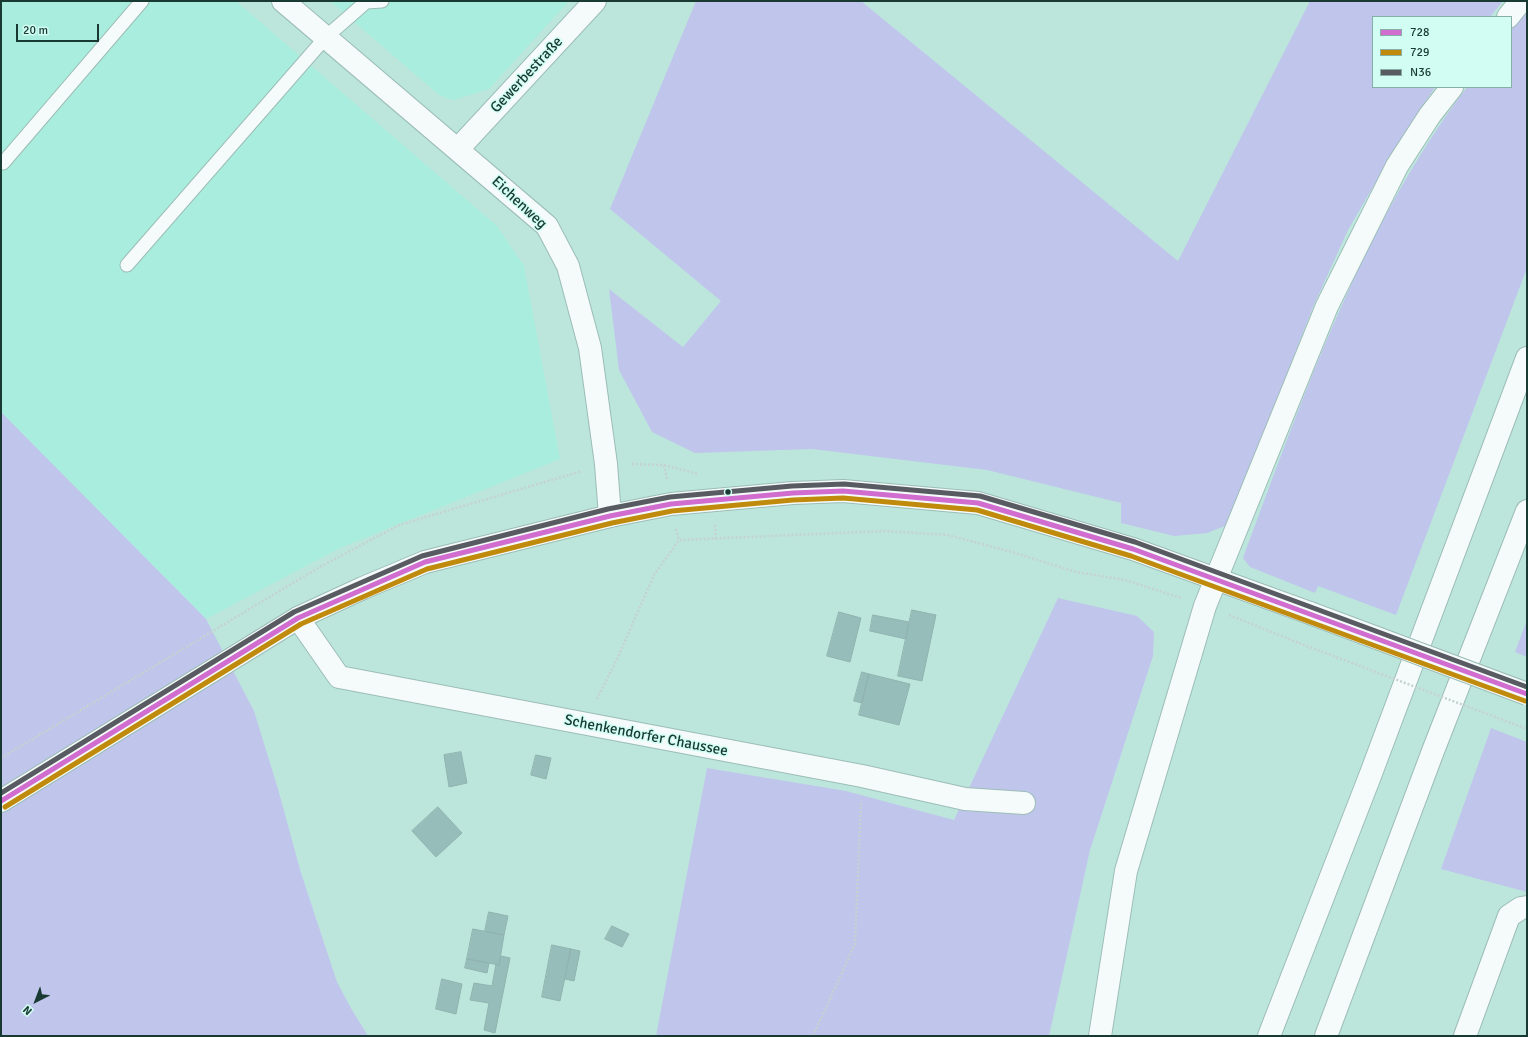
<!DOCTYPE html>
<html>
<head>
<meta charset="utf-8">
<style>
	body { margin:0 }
	#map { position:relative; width:1528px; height:1037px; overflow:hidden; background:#bce6dc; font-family:Signika,sans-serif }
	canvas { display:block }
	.frame { position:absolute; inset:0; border:2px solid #193933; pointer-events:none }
	.legend { position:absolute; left:1372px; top:16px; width:140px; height:72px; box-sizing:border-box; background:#d1fdf3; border:1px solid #87afa6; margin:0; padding:5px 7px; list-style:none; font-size:12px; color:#193933 }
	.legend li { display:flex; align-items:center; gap:8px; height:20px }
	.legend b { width:20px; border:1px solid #87afa6 }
	.north { position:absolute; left:16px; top:981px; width:40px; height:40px; -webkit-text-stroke:3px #d1fdf3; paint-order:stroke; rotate:222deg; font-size:11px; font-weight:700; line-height:16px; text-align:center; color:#193933 }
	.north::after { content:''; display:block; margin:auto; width:14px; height:18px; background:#193933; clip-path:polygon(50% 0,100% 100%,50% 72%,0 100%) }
	.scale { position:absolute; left:16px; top:24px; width:83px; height:18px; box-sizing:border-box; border:2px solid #193933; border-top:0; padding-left:5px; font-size:12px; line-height:14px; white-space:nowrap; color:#193933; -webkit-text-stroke:3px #d1fdf3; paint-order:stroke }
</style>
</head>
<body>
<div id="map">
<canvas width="1528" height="1037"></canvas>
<div class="frame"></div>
<ul class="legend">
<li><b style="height:5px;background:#d06dce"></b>728</li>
<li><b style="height:5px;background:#c08b0d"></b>729</li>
<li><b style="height:5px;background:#595b62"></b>N36</li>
</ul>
<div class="north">N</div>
<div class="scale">20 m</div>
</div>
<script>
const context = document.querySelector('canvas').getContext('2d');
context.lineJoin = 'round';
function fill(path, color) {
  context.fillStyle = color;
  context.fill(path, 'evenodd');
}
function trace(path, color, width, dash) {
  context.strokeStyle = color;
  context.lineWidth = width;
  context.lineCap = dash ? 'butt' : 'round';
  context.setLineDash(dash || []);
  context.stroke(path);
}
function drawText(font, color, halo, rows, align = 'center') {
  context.font = font + ' Signika,sans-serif';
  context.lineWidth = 3;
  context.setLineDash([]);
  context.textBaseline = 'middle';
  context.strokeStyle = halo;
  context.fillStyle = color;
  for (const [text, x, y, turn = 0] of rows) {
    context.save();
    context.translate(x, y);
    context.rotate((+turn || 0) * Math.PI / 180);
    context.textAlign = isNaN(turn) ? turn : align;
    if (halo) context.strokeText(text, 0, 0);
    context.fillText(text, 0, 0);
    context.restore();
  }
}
fill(new Path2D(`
	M1,1H236L497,226L524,266L560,459L340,548L206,619L1,412Z
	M330,1H569L489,89L453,100L439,95Z`), '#a9edde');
fill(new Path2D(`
	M696,1H861L1178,261L1310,1H1503L1490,17H1373V87H1435L1395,149L1348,230L1313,307L1234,510L1225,526L1207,533L1174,536L1121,523V503L987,470L812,449L695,453L652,432L619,370L609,289L683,347L721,301L610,209Z
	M1527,11V268L1396,615L1318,586L1315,593L1250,567L1243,558C1304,395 1361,227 1467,87H1511V29Z
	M1,412L206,619L254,711L278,789L301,873L337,982L352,1010L368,1036H1Z
	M1058,598L1137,616L1154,632L1153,656L1090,850L1049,1036H656L707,768L846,791L954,820Z
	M1527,620V657L1515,652Z
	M1491,728L1527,742V892L1441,869Z`), '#c0c5ec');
const building = new Path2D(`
	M912,610L936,615L922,681L898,676Z
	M839,612L861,618L850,662L827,656Z
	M873,615L909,622L906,639L870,631Z
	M862,672L869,674L862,703L854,701Z
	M869,674L910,684L899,725L859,715Z
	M461,752L467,783L449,787L444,755Z
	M536,755L551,758L546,779L531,775Z
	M438,807L462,833L436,857L412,831Z
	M489,912L508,916L504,935L485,931Z
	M612,926L629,934L622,947L605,939Z
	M473,929L504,935L499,965L467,959Z
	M552,945L571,949L560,1001L542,997Z
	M571,949L580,951L574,981L565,979Z
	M501,956L510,958L495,1033L484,1030L489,1003L470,1000L474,983L492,986L496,964L499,965Z
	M467,959L489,963L487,973L465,968Z
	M442,979L462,984L456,1014L436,1009Z`);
fill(building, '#97bdba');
trace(building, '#91b3af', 1);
const lane = new Path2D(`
	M3,163L142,1
	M127,265L326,37L366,2L382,1`);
const street = new Path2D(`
	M283,1L547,226L568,266L590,348L606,464L610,516
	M458,149L595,1
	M298,618L339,677L862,776L965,799L1024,803
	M1465,1036L1509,916L1521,908L1527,907`);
const secondary = new Path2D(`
	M1,801L298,618L363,588L425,562L610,516L671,504L793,493L843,491L978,503L1133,549L1310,613`);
const highway = new Path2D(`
	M1508,17L1521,1
	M1100,1036L1126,871L1205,606L1327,306L1397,166L1430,115L1452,87
	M1269,1036L1370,776L1527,358
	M1326,1036L1433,751L1527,511`);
trace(lane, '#9cbdb6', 15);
trace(street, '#9cbdb6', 24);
trace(secondary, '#9cbdb6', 24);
trace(highway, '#9cbdb6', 24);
trace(new Path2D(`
	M632,464L664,465L667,479
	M664,465L698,474
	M715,525L716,539
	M676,529L679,540L884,531L948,535L1012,552L1076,572L1125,580L1181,598
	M1229,615L1299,643
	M597,699L618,657L654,575L679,540
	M1,758L318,568L399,525L582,471
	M813,1036L855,944L861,801`), '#c5d2cf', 2.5, [2, 2]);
trace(lane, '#f5fbfa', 13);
trace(street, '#f5fbfa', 22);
trace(secondary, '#f5fbfa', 22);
trace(highway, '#f5fbfa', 22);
const secondaryBridge = new Path2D(`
	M1310,613L1527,694`);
trace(secondaryBridge, '#9cbdb6', 24, []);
trace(new Path2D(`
	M1299,643L1527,729`), '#c5d2cf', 2.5, [2, 2]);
trace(secondaryBridge, '#f5fbfa', 22);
trace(new Path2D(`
	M1,801L298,618L425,562L610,516L671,504L793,493L843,491L978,503L1133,549L1527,694`), '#d06dce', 5);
trace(new Path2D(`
	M5,807L301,624L427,569L612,523L672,511L793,500L843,498L977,510L1131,556L1525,701`), '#c08b0d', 5);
trace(new Path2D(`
	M1,793L294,612L422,556L608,509L670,497L792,486L844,484L980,496L1135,542L1527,687`), '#595b62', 5);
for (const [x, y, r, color] of [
	[728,492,3.5,"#193933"]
]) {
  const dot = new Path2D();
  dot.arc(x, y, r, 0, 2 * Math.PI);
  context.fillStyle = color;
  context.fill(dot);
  trace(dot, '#d1fdf3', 1.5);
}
drawText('15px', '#193933', '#d1fdf3', [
	["Gewerbestraße",527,75,-47],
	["Eichenweg",519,203,43],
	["Schenkendorfer Chaussee",646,736,11]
]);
</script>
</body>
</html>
